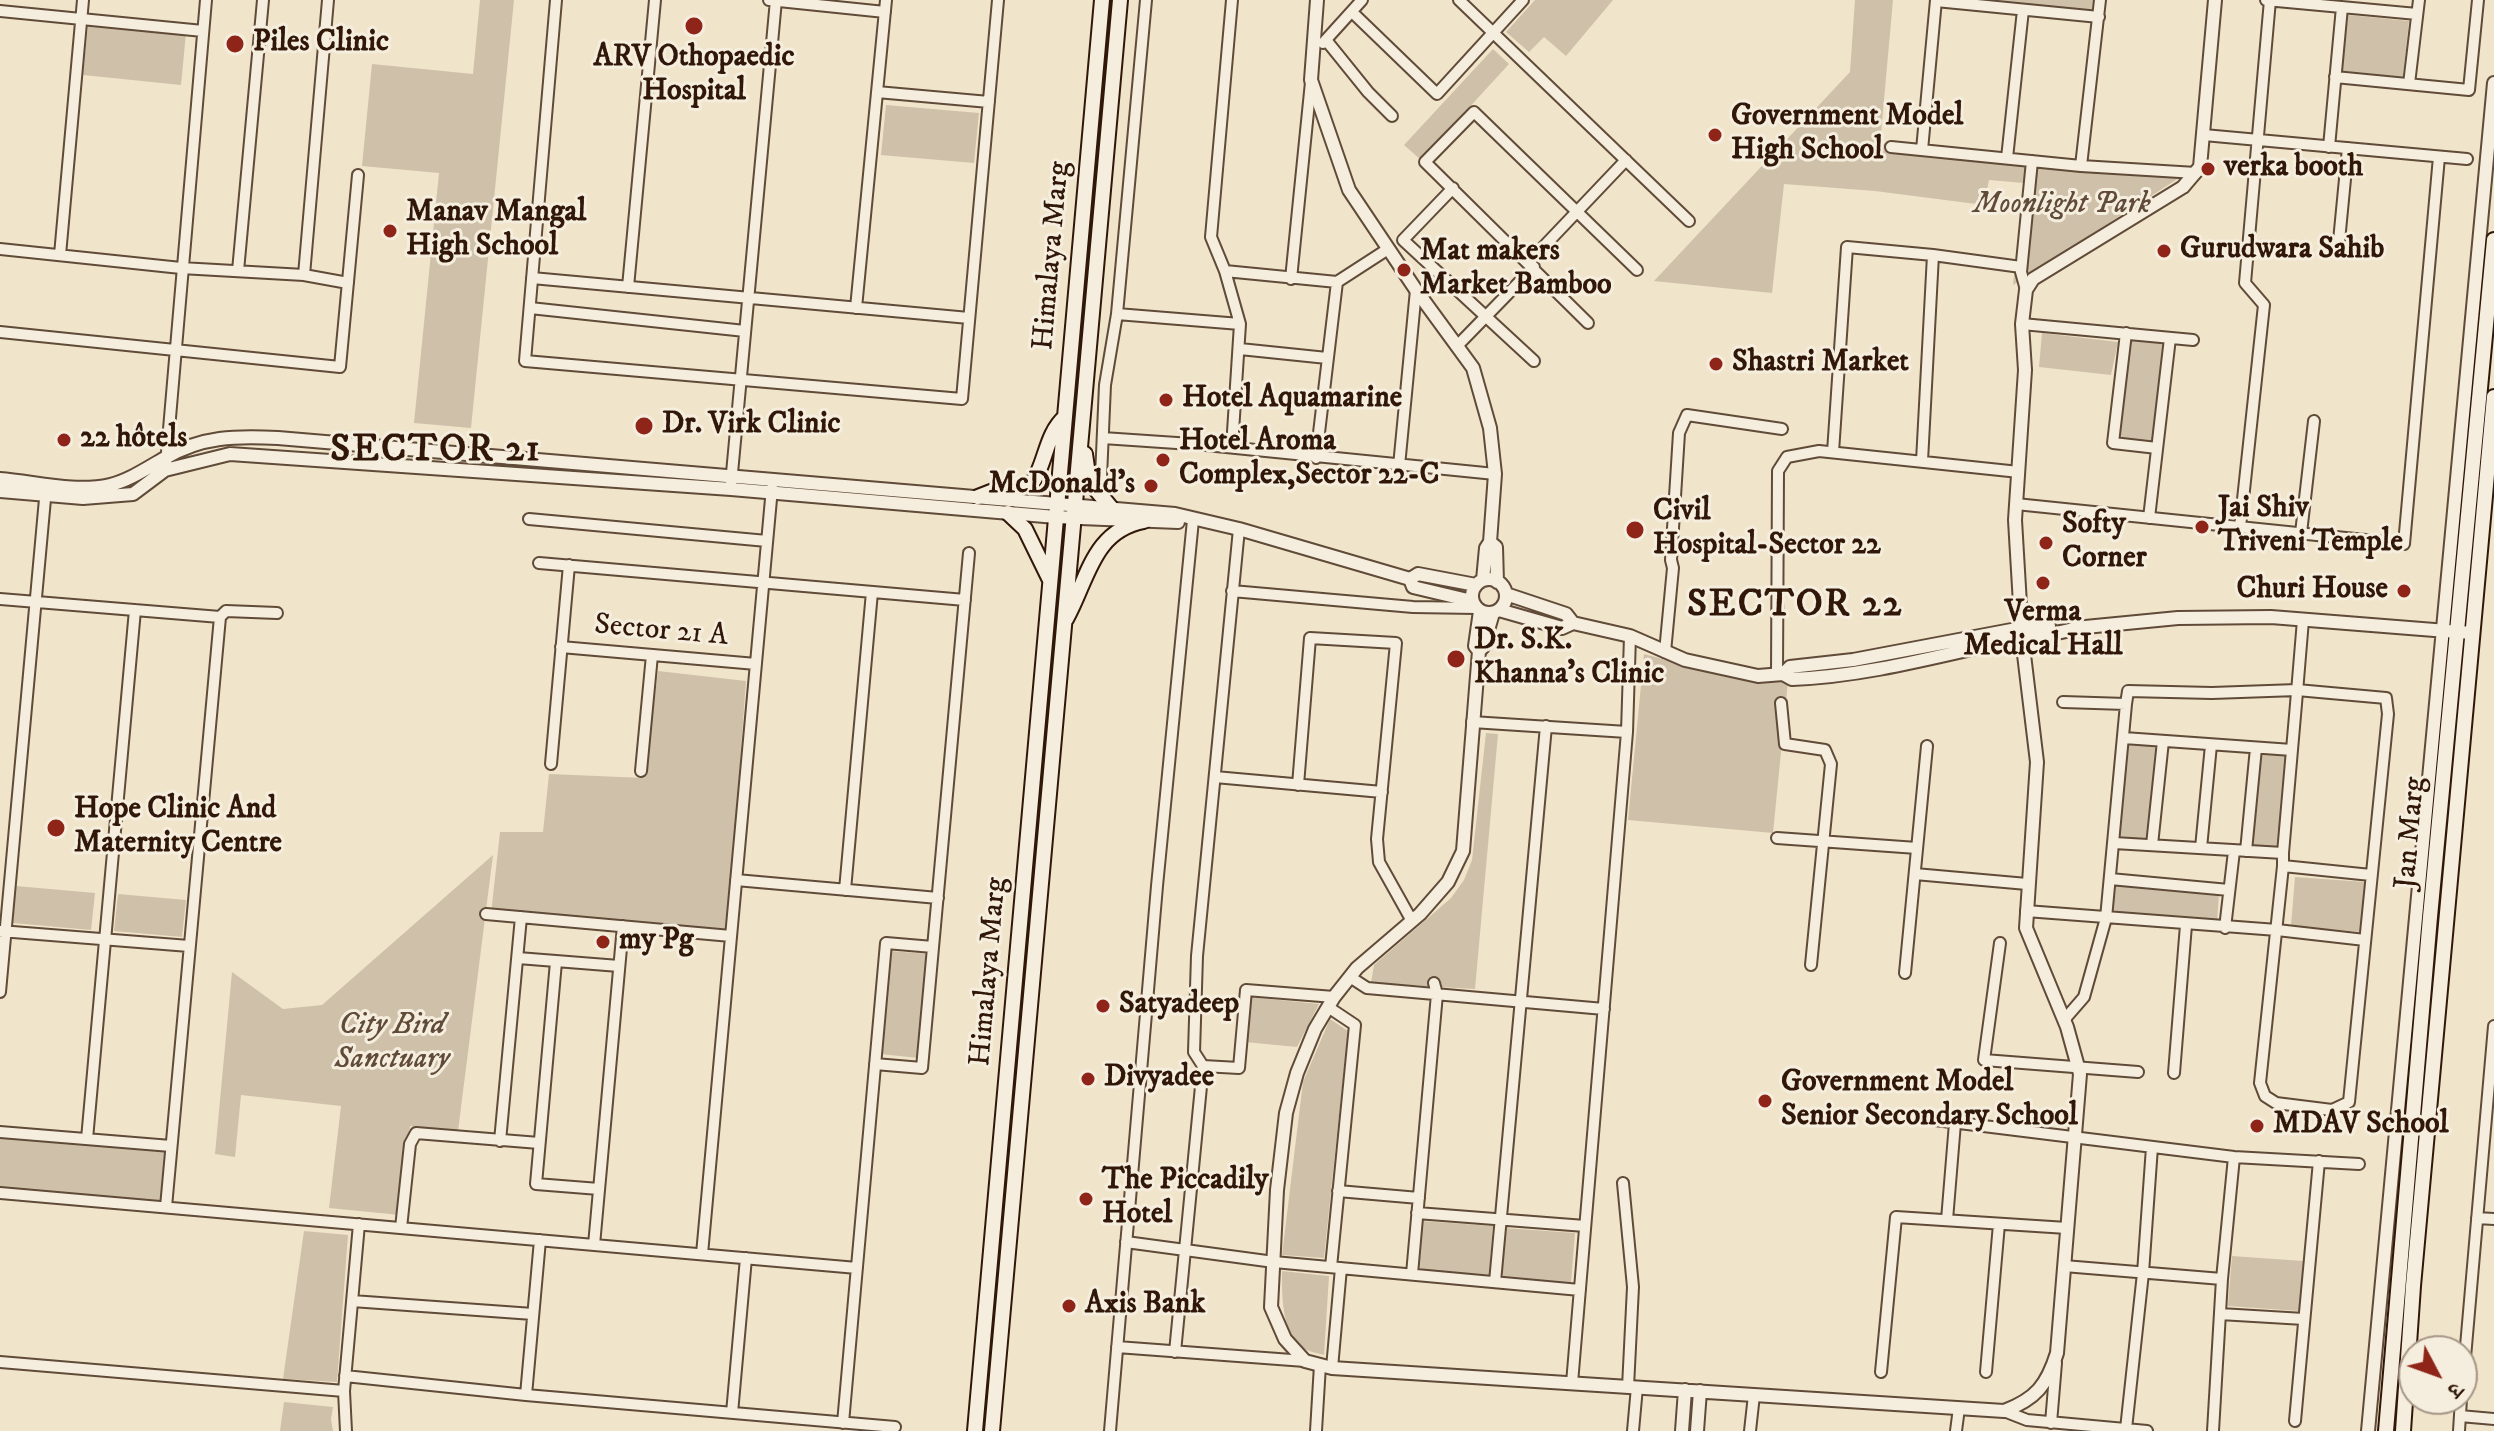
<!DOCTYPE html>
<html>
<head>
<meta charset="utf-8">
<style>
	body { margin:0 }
	#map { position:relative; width:2494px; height:1431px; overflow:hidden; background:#f0e4ca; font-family:"IM FELL DW Pica","Noto Serif Devanagari",serif }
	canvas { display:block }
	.north { position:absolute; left:2398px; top:1335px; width:80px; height:80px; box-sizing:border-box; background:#f5eddd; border:2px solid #a69788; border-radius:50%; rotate:131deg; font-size:22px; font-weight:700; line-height:32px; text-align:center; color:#301708 }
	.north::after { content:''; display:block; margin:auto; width:28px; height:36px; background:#8f2418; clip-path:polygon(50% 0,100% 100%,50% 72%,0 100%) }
</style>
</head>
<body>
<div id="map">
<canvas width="2494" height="1431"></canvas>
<div class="north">उ</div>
</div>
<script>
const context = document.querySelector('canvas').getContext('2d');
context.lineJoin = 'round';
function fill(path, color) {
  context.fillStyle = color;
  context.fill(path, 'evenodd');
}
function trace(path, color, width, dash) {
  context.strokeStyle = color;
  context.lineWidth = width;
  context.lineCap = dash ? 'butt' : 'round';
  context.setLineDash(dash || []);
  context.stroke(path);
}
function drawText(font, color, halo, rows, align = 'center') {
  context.font = font + ' "IM FELL DW Pica",serif';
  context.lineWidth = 6;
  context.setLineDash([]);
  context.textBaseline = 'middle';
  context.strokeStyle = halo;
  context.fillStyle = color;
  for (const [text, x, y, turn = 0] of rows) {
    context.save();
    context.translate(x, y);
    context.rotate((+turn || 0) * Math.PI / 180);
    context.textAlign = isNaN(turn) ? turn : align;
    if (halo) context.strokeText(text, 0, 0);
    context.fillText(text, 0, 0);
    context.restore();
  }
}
fill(new Path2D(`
	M480,0H514L471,428L414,423L439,173L362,166L372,64L473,74Z
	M1535,0H1613L1566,56L1544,37L1529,52L1506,32Z
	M1855,0H1893L1880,144L2179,178L2013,285L2024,183L1989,180L1984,205L1875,191L1784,184L1772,293L1654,281L1850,72Z
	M1993,0H2097L2096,11Z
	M2348,15L2409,21L2403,77L2342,71Z
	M88,24L186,33L181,85L83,75Z
	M1493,49L1509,64L1421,160L1404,145Z
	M886,105L979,113L974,163L881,155Z
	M2042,333L2118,342L2111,375L2039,367Z
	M2126,333L2170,338L2157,448L2113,443Z
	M1644,654L1715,673L1788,681L1773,833L1628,820Z
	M658,671L746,681L728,929L491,914L500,832H543L549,774L645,778Z
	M1486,733L1498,734L1475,989L1371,983L1374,965L1451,898L1464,880L1472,860Z
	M2128,741L2159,744L2149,841L2118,838Z
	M2259,752L2294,755L2285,851L2250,848Z
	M493,855L458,1131L410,1126L400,1215L329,1208L341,1106L241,1095L235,1157L215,1154L232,972L283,1009L322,1005Z
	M2295,877L2365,882L2361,932L2291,926Z
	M2112,883L2219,892L2217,923L2110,914Z
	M16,886L95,893L91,930L13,923Z
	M118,894L186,900L182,937L114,931Z
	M890,951L929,954L919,1058L880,1054Z
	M1250,997L1319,1004L1297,1047L1245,1042Z
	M1330,1019L1348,1031L1324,1258L1282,1255L1303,1082Z
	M0,1138L176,1153L171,1202L0,1188Z
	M1422,1221L1493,1226L1489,1276L1418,1270Z
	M1505,1228L1575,1233L1571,1283L1501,1277Z
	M304,1231L348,1235L337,1382L283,1379Z
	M2232,1256L2303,1261L2299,1311L2228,1306Z
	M1282,1271L1329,1276L1324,1355C1318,1353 1310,1352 1305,1349C1281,1335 1282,1295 1282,1271Z
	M284,1402L333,1407L331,1419L333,1431H280Z`), '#cfc1a9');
const minor = new Path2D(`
	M556,0L525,361L962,399L998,0
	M769,0L885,12
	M1459,0L1689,221
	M2266,0L2417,14
	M1936,1L2099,17
	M0,11L203,31
	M1352,12L1437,94L1523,0
	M1326,40L1368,92L1392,116
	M1323,43L1362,0
	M2335,77L2469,90L2478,0
	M2409,84L2419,0
	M877,92L989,102
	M2204,135L2467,159
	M1891,147L2081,166L2196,173
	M2329,147L2342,7
	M1922,150L1936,0
	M2007,158L2023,10
	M2081,166L2100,0
	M1453,188L1403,240L1534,361
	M2339,241L2348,148
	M0,249L181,268L304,275L348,283
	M60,255L83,0
	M1529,262L1626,160
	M238,271L263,0
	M1225,271L1337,282L1388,249
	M304,275L328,0
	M532,278L969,318
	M1291,279L1311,82
	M628,287L655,0
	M2026,290L2021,272L2032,161
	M530,308L745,331
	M856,308L886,0
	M1117,314L1240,324
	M1588,323L1425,162L1474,112L1637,270
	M2022,324L2193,340
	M0,332L340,367L358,175
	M2126,333L2113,443L2157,448
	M1457,346L1534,267
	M1240,349L1327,358
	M1103,438L1206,445L1495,474
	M1232,447L1240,324L1225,271L1211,237L1232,0
	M1833,452L1847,247L1933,255L2021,267
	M1316,458L1337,282
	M1922,461L1933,255
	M166,464L206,0
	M1399,466L1416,290
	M1101,477L1105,385L1117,314L1146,0
	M731,484L776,0
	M2016,504L2404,544L2439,157
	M2149,518L2170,338
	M529,519L767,541
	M2240,527L2264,305L2245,283L2270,0
	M2301,533L2314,421
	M539,563L965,600
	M1232,591L1413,607L1476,608
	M0,599L220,617L226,611L277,613
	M561,647L756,664
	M1665,652L1673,568L1671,560L1679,433L1687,415L1782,429
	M1777,674L1778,471L1787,457L1819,451L2019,472
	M2063,702L2126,704L2128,691L2212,693L2297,690L2386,698L2388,714L2349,1102L2332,1110L2276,1103L2265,1096L2260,1083L2283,866V853L2296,704L2303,620
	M1781,703L1785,744L1825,750L1831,764L1811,965
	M1472,722L1627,732
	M2124,738L2292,750
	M551,764L569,565
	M641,771L652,655
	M1215,777L1382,792
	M1298,785L1310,638L1396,643L1377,839L1379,862L1412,921
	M1777,838L1917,848
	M2114,843L2283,853
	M2152,845L2163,741
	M2201,848L2211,745
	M2246,851L2256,748
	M2283,866L2371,875
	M1915,874L2027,884
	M2110,879L2229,890
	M736,880L938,898
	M845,890L872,592
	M2026,911L2277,930L2365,940
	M486,914L731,936
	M2225,928L2234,851
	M0,931L189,946
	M2000,943L1984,1060L2138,1072
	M518,958L619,966
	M556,962L536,1184L599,1189
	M1905,973L1927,746
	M1350,977L1367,988L1604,1009
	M0,992L46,488
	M1328,1007L1355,1025L1331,1267
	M2064,1020L2084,997L2106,918L2126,704
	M875,1064L922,1068L969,553
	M1203,1066L1194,1052L1197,956L1239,529
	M2174,1073L2186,925
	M1927,1119L2234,1157L2359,1164
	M0,1132L171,1146
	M87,1139L135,610
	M500,1141L521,917
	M1623,1183L1633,1287L1628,1387
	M1338,1191L1419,1198
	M0,1193L857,1268
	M166,1207L220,617
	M1417,1213L1585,1226
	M2477,1218L2494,1219
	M1947,1220L1955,1123
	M401,1228L410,1144L416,1133L539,1143
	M1126,1242L1274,1262L1580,1290
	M594,1245L623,926
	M702,1254L772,488
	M2064,1266L2222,1279
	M1412,1274L1437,994L1434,983
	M1495,1282L1546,726
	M352,1301L533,1314
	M2220,1314L2304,1319
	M1117,1347L1305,1361
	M1175,1352L1203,1066L1239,1068L1246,990L1334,997
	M0,1362L344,1391
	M1332,1368L1341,1268
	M1881,1372L1896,1217L2067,1228
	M1986,1372L1999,1224
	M345,1376L526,1395L895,1427
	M1572,1383L1627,732L1630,636
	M2462,1392L2494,1026
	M526,1395L540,1240
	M2004,1411L2027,1420L2147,1431
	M732,1413L746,1258
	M2460,1416L2494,1419
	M2295,1421L2319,1161
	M843,1423L886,943L933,947
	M2051,1423L2056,1363
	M2126,1429L2143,1273L2152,1147
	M346,1431L344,1391L359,1224
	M1110,1431L1157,886L1193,520
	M1316,1431L1320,1365
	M1633,1431L1637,1387
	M1750,1431L1754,1395
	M1956,1431L1959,1408
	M2213,1431L2222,1279L2234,1157
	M2459,1431L2461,1399`);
const tertiary = new Path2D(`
	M1317,0L1311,80L1349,190L1416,290L1473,368L1490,428L1495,474L1490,542
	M0,479C36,482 75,493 110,485C130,480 147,468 165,458C202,436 236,436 278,438L1175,514L1239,529L1410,579
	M0,491L83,498L133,494L165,470L230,454L731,489L1056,517L1178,522
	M1472 596a17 17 0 1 1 34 0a17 17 0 1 1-34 0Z
	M1483,580L1486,548L1490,542L1496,547L1497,582
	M1472,601L1413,587L1410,579L1418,574L1476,585
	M1499,610L1562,628L1573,623L1566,614L1506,594
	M1480,611L1475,646L1479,651L1483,647L1493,613
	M1573,623L1630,636L1685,660L1758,676L1783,674L1792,679C1870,676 1945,654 2021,638C2039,634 2058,635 2075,628L2178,618L2271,617L2472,633
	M1479,651L1463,851L1448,882L1420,914L1357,968L1334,997L1315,1029L1297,1073L1286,1113L1277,1190L1271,1307L1285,1339L1305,1361L1332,1368L2004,1411C2036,1399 2047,1385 2057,1353L2080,1074L2067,1027L2026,928L2037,762L2022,638L2015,520L2025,370L2022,324L2026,290L2033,279L2183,187L2200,167L2215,0
	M1783,674L1790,667L1853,660L2022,628L2049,626
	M1682,1431L1685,1390
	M1697,1431L1700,1391
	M2368,1431L2494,83`);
const secondary = new Path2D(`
	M1085,454L1089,481L1112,509
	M978,497L996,490L1029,487C1047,465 1044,436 1065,417
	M1008,513L1025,529L1050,580
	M1066,619C1088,580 1092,531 1144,521
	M975,1431L1102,0
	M992,1431L1120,0
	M2386,1431L2430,917L2494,240
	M2403,1431L2413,1286L2494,397`);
trace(minor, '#604a38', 14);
trace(tertiary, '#604a38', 16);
trace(secondary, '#301708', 18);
trace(minor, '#f5eddd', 10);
trace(tertiary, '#f5eddd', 12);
trace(secondary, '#f5eddd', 14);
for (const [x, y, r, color] of [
	[694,26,10,"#8f2418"],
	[235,44,10,"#8f2418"],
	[1715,135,8,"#8f2418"],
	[2208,169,8,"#8f2418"],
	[390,231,8,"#8f2418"],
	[2164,251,8,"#8f2418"],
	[1404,270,8,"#8f2418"],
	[1716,364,8,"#8f2418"],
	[1166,400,8,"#8f2418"],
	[644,426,10,"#8f2418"],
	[64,440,8,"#8f2418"],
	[1163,460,8,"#8f2418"],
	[1151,486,8,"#8f2418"],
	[2202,527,8,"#8f2418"],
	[1635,530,10,"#8f2418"],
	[2046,543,8,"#8f2418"],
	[2043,583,8,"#8f2418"],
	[2404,591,8,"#8f2418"],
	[1456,659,10,"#8f2418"],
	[56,828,10,"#8f2418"],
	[603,942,8,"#8f2418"],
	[1103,1006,8,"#8f2418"],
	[1088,1079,8,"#8f2418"],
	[1765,1101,8,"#8f2418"],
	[2257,1126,8,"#8f2418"],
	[1086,1199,8,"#8f2418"],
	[1069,1306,8,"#8f2418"]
]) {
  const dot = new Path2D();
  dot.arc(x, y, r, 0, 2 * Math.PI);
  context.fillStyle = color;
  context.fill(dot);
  trace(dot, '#f5eddd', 3);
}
drawText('bold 30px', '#301708', '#f5eddd', [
	["Piles Clinic",253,44],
	["ARV Othopaedic",694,59,"center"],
	["Hospital",694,93,"center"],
	["Government Model",1731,118],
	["High School",1731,152],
	["verka booth",2224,169],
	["Manav Mangal",406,214],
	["High School",406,248],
	["Gurudwara Sahib",2180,251],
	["Mat makers",1420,253],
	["Market Bamboo",1420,287],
	["Shastri Market",1732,364],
	["Hotel Aquamarine",1182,400],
	["Dr. Virk Clinic",662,426],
	["22 hôtels",80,440],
	["Hotel Aroma",1179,443],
	["Complex,Sector 22-C",1179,477],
	["McDonald's",1135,486,"right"],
	["Jai Shiv",2218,510],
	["Triveni Temple",2218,544],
	["Civil",1653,513],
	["Hospital-Sector 22",1653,547],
	["Softy",2062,526],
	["Corner",2062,560],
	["Churi House",2388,591,"right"],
	["Verma",2043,614,"center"],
	["Medical Hall",2043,648,"center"],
	["Dr. S.K.",1474,642],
	["Khanna's Clinic",1474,676],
	["Hope Clinic And",74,811],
	["Maternity Centre",74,845],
	["my Pg",619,942],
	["Satyadeep",1119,1006],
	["Divyadee",1104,1079],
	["Government Model",1781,1084],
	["Senior Secondary School",1781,1118],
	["MDAV School",2273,1126],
	["The Piccadily",1102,1182],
	["Hotel",1102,1216],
	["Axis Bank",1085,1306]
], 'left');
drawText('italic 30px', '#604a38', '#f5eddd', [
	["Moonlight Park",2062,206],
	["City Bird",392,1027],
	["Sanctuary",392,1061]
]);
drawText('30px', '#301708', '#f5eddd', [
	["Himalaya Marg",1053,256,-85],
	["Sector 21 A",661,632,5],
	["Jan Marg",2412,833,-85],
	["Himalaya Marg",990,972,-85]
]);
context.letterSpacing = '2px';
drawText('bold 38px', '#301708', '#f5eddd', [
	["SECTOR 21",436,452],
	["SECTOR 22",1795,607]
]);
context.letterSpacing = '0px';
</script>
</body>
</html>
